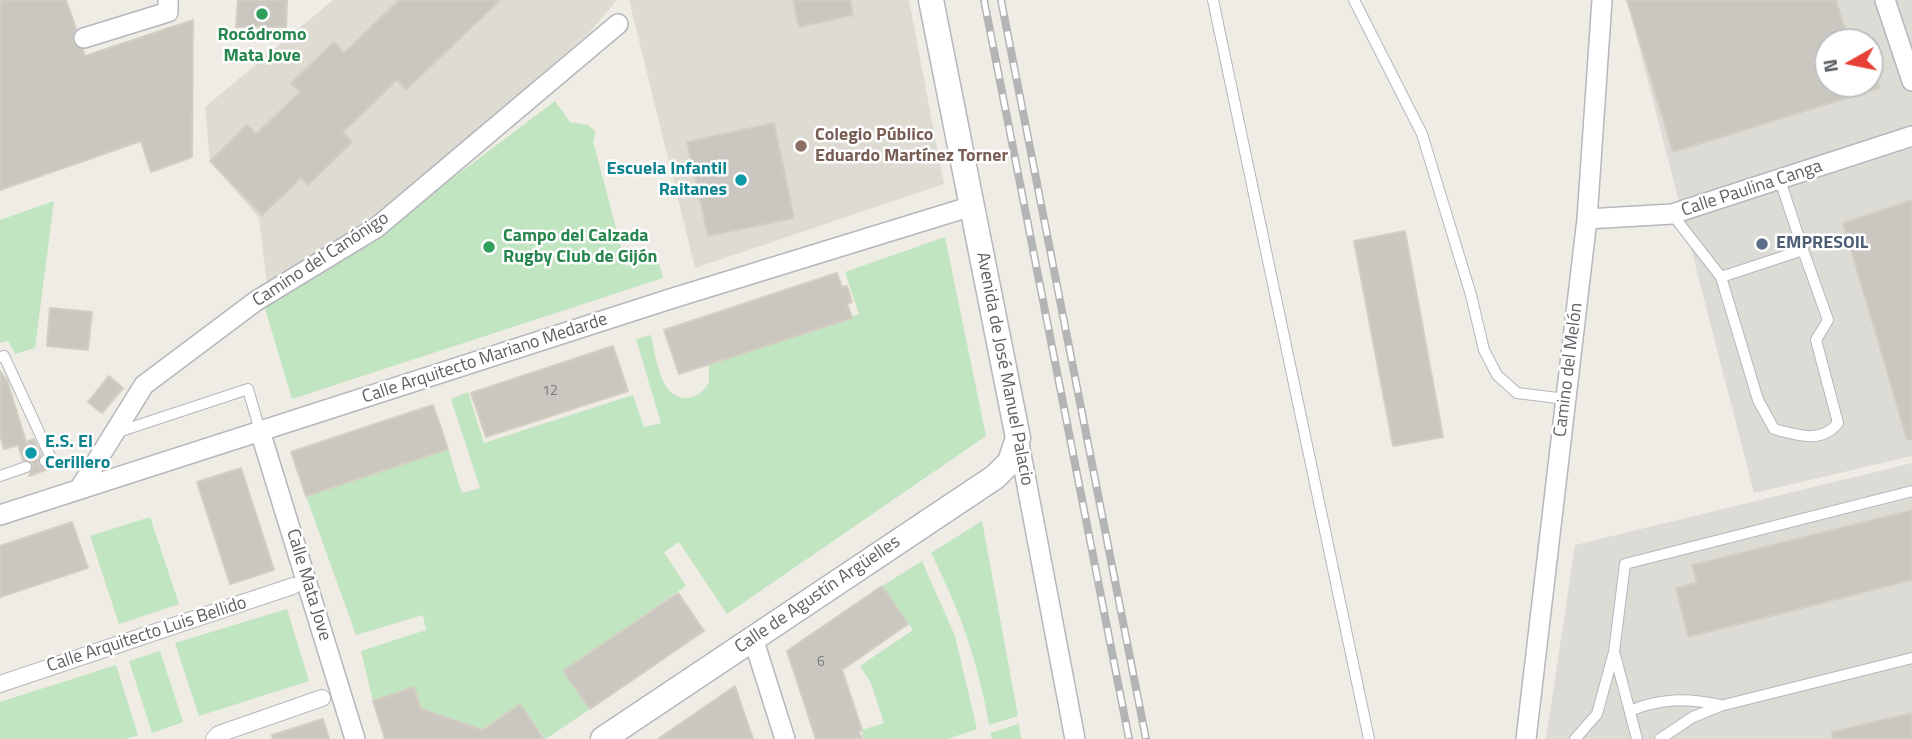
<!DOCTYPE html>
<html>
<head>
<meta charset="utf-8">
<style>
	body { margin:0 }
	#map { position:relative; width:1912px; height:739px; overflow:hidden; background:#eeece4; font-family:"Titillium Web",sans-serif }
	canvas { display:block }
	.north { position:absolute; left:1814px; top:28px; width:70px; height:70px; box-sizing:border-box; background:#fff; border:2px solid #bebfc1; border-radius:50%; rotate:261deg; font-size:19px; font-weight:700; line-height:28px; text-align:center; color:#5c6064 }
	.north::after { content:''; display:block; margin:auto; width:24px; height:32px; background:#e54134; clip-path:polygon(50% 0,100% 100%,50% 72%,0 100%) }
</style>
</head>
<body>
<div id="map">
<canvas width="1912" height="739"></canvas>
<div class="north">N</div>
</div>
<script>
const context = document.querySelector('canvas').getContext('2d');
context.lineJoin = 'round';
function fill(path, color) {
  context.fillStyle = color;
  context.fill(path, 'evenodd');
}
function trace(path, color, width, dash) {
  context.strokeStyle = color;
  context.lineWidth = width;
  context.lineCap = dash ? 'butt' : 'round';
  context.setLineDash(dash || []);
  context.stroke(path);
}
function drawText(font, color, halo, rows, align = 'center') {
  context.font = font + ' "Titillium Web",sans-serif';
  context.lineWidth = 5;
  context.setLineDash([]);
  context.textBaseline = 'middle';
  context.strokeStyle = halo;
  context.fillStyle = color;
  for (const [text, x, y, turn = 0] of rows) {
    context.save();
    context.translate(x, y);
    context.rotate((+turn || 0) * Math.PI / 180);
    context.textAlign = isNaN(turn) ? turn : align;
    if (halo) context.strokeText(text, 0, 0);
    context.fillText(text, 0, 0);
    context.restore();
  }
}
fill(new Path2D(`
	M1627,0H1912V456L1754,493ZM1828,42H1870V84H1828Z
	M1912,463V739H1546L1575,545Z`), '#dddbd6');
fill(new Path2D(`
	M333,0H617L589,33L371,222L267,284L259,218L210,161L205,107Z
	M629,0H909L944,184L695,268Z`), '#dedbd2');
fill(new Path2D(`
	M555,101L570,122L588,125L596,132L593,141L626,266L658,258L663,278L292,399L263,302L376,236Z
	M54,201L35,348L15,354L8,341L0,343V220Z
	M945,237L986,436L727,614L679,542L664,552L686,586L564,670L590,709L546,739L520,704L480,731L422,712L414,687L373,701L361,651L426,630L423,615L356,635L306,496L448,449L462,493L480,488L451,399L468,392L484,443L633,395L644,427L661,423L636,339L651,335C656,355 659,399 687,398C698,397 704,391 709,382V364L859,314L845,272Z
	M150,517L179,604L119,624L90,536Z
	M982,521L1018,716L989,725C979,664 959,608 931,553Z
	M922,561L955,636L977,729L948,739H863L862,730L884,723L871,683L860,666L913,630L882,586Z
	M287,609L309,681L199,716L175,643Z
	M160,651L183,722L152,733L129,661Z
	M116,665L138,735L126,739H0V702Z
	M1019,724L1021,739H992L990,733Z`), '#c1e5c1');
const building = new Path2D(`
	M0,0H66L76,29L73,42L83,50L85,56L193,20L192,157L151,172L141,141L0,190Z
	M238,0H287L286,27H236Z
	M399,0H500L406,90L397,80L343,132L352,142L308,185L301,178L262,215L210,161L247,125L256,134L300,92L291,83L334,42L344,53Z
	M793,0H850L853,15L799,27Z
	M1627,0H1836L1849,42H1828V84H1879V88L1673,152Z
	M774,123L794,218L708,236L687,142Z
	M1912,200V439H1907L1843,223Z
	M1405,231L1443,437L1393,446L1354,241Z
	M837,273L842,287L847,286L852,302L847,304L852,318L679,374L664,330Z
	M50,308L92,312L88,350L47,346Z
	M613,346L628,391L486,437L471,393Z
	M0,371L7,380L26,442L34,439L41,455L38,464L48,469L29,476L33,464L23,460L18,445L4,449L0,435Z
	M109,376L123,388L102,413L88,402Z
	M433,405L448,449L306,496L291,452Z
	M241,468L274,570L230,584L197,482Z
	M1912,510V580L1688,637L1676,588L1697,583L1692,565Z
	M72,522L88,568L0,597V546Z
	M882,586L908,624L842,670L862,730L859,731L862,739H816L787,651Z
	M678,593L704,631L590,709L563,671Z
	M735,686L753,739H658L693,715Z
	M414,687L421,709L483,730L520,704L544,739H385L373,701Z
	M1912,713V739H1833L1832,732Z
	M323,719L329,739H273L272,735Z`);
fill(building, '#cac7c1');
trace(building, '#d3cec2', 2);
const service = new Path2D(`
	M1213,0L1369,739
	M1354,0L1422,134L1471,295L1484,350L1497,375L1517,393L1566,399
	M1672,214L1721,277L1803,250L1780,180
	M1721,277L1758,400L1774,429C1797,435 1821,444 1838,423L1816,340L1828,320L1803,250
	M0,357L4,356L51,458L45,461
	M118,432L248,389L260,431
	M0,476L26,467
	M1615,655L1637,739
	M1630,711C1660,698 1688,698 1720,705
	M1575,739L1597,714L1614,652L1625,564L1912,491
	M1660,739L1693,717L1720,706L1912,658`);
const pedestrian = new Path2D(`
	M0,684L293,586
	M214,739L219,734L322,698`);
const minor = new Path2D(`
	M1885,0L1912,81
	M84,38L168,12V0
	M1587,219L1672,214L1912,136
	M260,431L355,739
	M1018,438L1075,739
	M80,488L144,385L256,301L376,228L618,24
	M0,515L670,299L972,206
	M753,638L785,739
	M1526,739L1587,219L1602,0`);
const tertiary = new Path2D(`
	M603,739L995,477L1010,462L1018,438L931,0`);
trace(service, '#b4b7bb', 12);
trace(pedestrian, '#b4b7bb', 18);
trace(minor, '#b4b7bb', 22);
trace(tertiary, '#b4b7bb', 27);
trace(service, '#fff', 10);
trace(pedestrian, '#fff', 16);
trace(minor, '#fff', 19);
trace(tertiary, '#fff', 24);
const rail = new Path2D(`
	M984,0L1129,739
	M1001,0L1146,739`);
trace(rail, '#b3b4b4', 8);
trace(rail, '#fff', 5, [16]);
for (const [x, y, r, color] of [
	[262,14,7,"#2e9e5b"],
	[801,146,7,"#8d6e63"],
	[741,180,7,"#0f9aa8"],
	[1762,244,7,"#5c6f8a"],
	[489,247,7,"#2e9e5b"],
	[31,453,7,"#0f9aa8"]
]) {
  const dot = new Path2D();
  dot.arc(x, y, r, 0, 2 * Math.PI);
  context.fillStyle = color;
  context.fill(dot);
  trace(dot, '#fff', 2.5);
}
drawText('14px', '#787a7b', null, [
	["12",550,392],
	["6",821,663]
]);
drawText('bold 18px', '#27864d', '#fff', [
	["Rocódromo",262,36],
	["Mata Jove",262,57],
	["Campo del Calzada",503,237,"left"],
	["Rugby Club de Gijón",503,258,"left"]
]);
drawText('bold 18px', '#785e54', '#fff', [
	["Colegio Público",815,136],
	["Eduardo Martínez Torner",815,157]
], 'left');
drawText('bold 18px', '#0d838f', '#fff', [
	["Escuela Infantil",727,170],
	["Raitanes",727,191],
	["E.S. El",45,443,"left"],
	["Cerillero",45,464,"left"]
], 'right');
drawText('18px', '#5c6064', '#fff', [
	["Calle Paulina Canga",1752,189,-18],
	["Camino del Canónigo",321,260,-33],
	["Calle Arquitecto Mariano Medarde",485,359,-18],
	["Avenida de José Manuel Palacio",1004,369,79],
	["Camino del Melón",1569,370,-83],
	["Calle Mata Jove",308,585,73],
	["Calle de Agustín Argüelles",818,595,-34],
	["Calle Arquitecto Luis Bellido",147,635,-18]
]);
drawText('bold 18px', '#4e5e75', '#fff', [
	["EMPRESOIL",1776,244]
], 'left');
</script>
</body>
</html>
